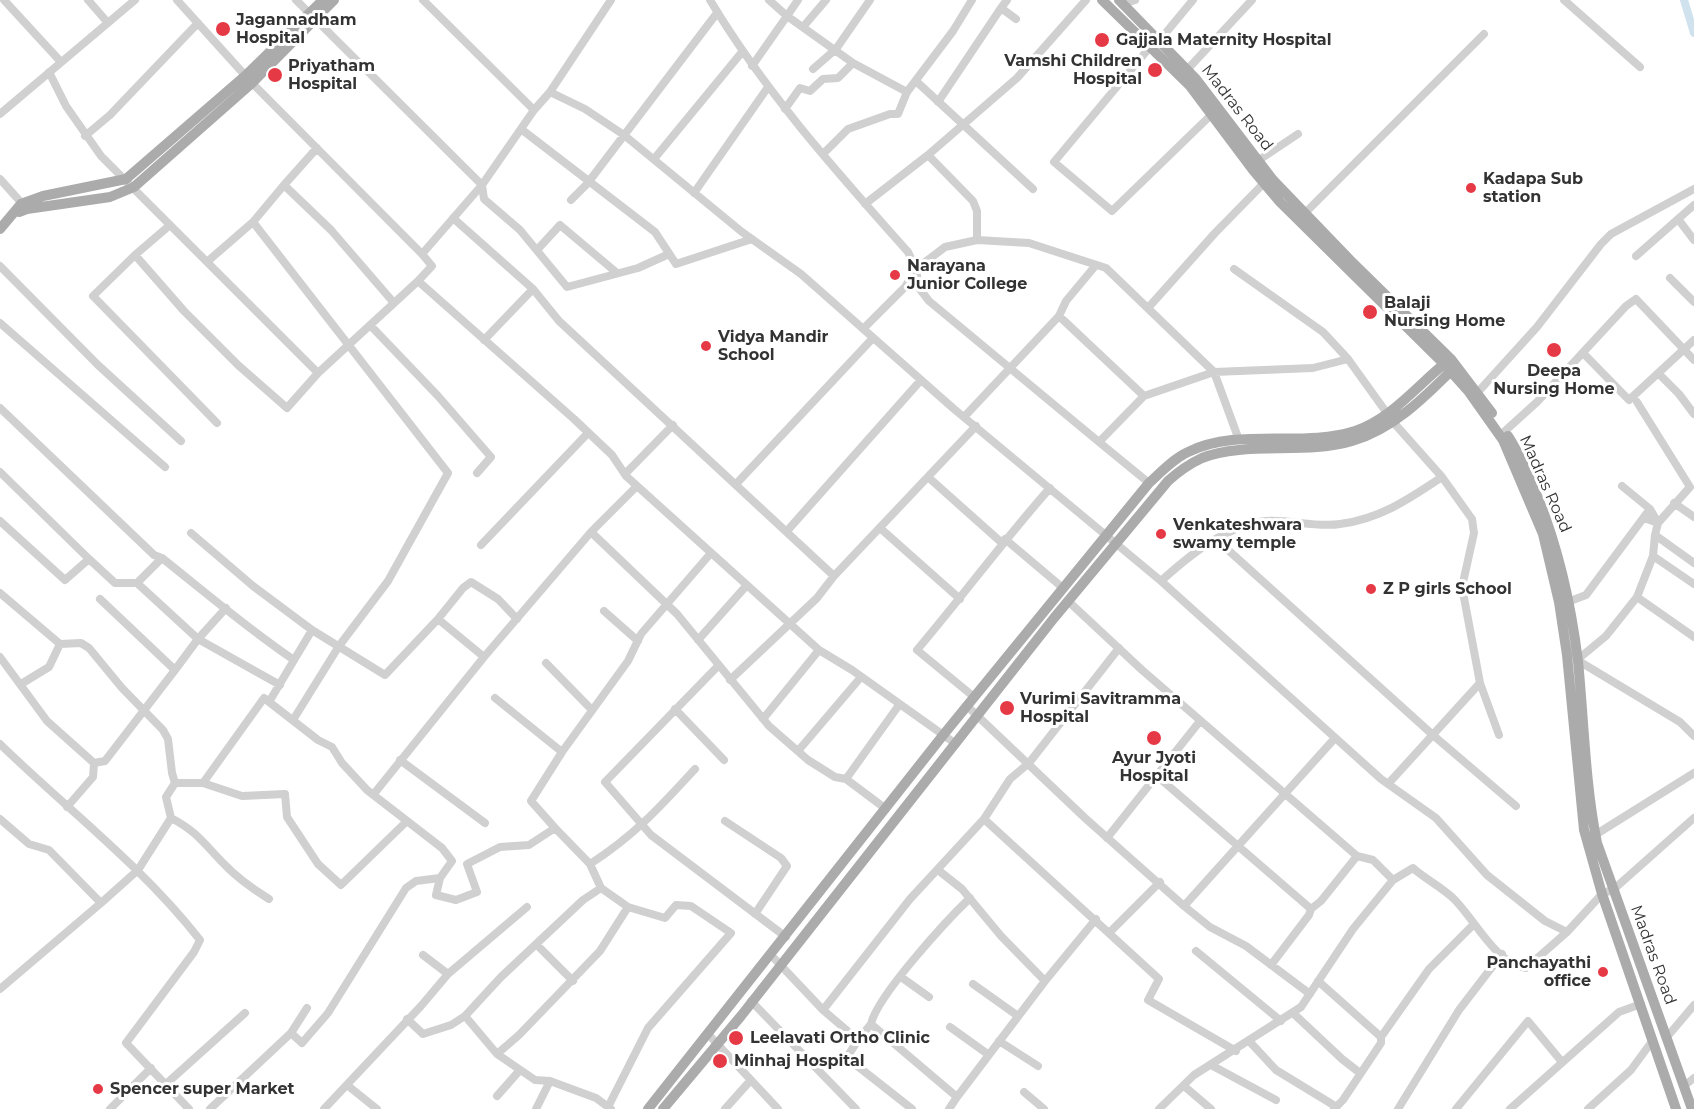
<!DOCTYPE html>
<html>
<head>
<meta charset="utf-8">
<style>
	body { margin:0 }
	canvas { display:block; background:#fff }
</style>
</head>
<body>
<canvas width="1694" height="1109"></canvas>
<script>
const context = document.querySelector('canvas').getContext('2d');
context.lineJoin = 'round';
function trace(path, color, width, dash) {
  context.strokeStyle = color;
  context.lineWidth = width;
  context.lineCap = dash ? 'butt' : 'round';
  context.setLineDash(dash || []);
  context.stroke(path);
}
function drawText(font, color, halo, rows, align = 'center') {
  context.font = font + ' Montserrat,sans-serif';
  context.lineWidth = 6;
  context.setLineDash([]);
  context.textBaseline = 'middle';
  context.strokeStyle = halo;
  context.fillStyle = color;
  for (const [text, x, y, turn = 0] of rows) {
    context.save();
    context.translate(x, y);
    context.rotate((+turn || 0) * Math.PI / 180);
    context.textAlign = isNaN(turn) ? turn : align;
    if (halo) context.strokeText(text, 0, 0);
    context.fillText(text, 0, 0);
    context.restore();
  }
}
trace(new Path2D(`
	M1684,0L1694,33`), '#cfe2ee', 8);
trace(new Path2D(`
	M4,0L61,62
	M88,0L108,23
	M177,0L252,83L422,254L482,185
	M296,0L482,185L534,110
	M423,0L534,110L550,92L585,109L624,135L742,232L801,274L954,409L1161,581L1381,779L1436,818L1487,875L1545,921L1567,932
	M710,0C765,92 837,172 908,252L916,269L905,287L863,329
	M769,0L787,16L798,0
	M1007,0L1001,8L1016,19
	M1564,0L1640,67
	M1123,4L1135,0
	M803,27L826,0
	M1159,41L1193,0
	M1150,47L1054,162L1112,211L1212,114
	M752,66L787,16L853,63
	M813,69L836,49L870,0
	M49,72L66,106L101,156L318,373L418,281
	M1185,72L1252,0
	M917,82L1033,189
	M550,92L611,0
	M907,92L953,31L972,0
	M938,102L1001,8
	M785,109L800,88L810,91L823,79L838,78L853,63L907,92L898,114H890L848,129L823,154
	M0,114L135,0
	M521,129L655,232L676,264L752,239
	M85,136L110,115L198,23
	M928,155L1017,78L1086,0
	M654,159L742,52
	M1259,160L1298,134
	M0,179L26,208
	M284,185L317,148
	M482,185L484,199L520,230L567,287L638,268L669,254
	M694,193L768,87
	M571,200L587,184L717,13
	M865,204L928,155L973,201L977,211V240
	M1305,213L1484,34
	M453,218L533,289L559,321L834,576
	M1678,219L1694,240
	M170,225L135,255L184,311L238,365L287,408L318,373
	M537,250L560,225L617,273
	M422,254L432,266L418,281L574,419L612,455L626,476L819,650L852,670L956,744
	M135,255L93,296L217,423
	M1636,256L1694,205
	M208,261L253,222
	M0,266L98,365L181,441
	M1234,269L1323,332L1348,359
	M1670,278L1694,302
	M1148,308L1215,233L1264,183
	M1059,316L1144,396
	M0,323L165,467
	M370,325L438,396L491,457L477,473
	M484,340L533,289
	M1584,354L1629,400L1694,340
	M1658,373L1679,394L1694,414
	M1478,392L1537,327L1601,244L1611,234L1694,189
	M1637,402L1690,487L1658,523L1655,535
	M0,408L154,555L162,558L137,583H115L89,559L65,580L0,521
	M964,417L1059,316L1066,301L1096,265
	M1505,431L1537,402L1626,306L1636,299L1694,360
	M1099,442L929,301L919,288L916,269L945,247L977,240L1029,243L1106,268L1214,372L1313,368L1348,359L1394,423L1442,477C1409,499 1380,519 1340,524C1316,528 1290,519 1266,521C1225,526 1191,554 1161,581
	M0,472L89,559
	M625,474L673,425
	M928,477L1002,543
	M737,483L873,338
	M1149,483L1099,442L1144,396L1214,372L1239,440
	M637,486L591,532L677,614L769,726L808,760L835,777L846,779L886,809
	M1622,486L1650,509L1658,523L1644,518
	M1674,503L1694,517
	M880,528L960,599
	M787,531L921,380
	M191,533L253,586L312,630L385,675L438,619L463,588L471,582L498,599L517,619
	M1005,539L1063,588
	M1217,540L1434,736L1516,806
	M481,545L588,433
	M1653,556L1655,535L1694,563
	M162,558C206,593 248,629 294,660
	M137,583L198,639L226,608
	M1694,584L1653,556L1637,597L1694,637
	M0,593L60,644
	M1637,597L1606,636L1577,660L1680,722L1694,736
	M100,599L175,670L198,639L280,685
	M1068,601L1142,670L1357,856L1373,860L1393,880
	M1565,603L1586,595L1650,509
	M604,611L638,641
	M438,619L484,657
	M698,640L747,585
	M0,657L47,721L94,763
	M546,663L592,710
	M718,666L605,782L651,835L786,937
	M730,680L817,598L834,576L976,426
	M1480,683L1499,735
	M21,684L49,667L60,644L81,643L89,648L122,688L163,730L168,739L172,773L175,783
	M974,697L917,650C962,597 1003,541 1050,488
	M495,698L562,752
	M269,702L312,630
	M967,706L1085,818L1184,906L1210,927L1246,946L1310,994
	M675,709L724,760
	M763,719L819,650
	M293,720L339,646L388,581L448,473L253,222L284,185L331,230L394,303
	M0,744C67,809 142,866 200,940L194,952L126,1043L189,1109
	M798,751L861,677
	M400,760L485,823
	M1157,776L1311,909
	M846,779L899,705
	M175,783H203L242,796L285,794L287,817L318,864L341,885L407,821
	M203,783L264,698L318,740L332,747L342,763L367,790L442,848L452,861L440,878L436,895L456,900L477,892L467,864L500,847L529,845L555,828L531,801L562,752L628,661L641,634L711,553
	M1388,784L1480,683L1462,587L1474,533L1472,519L1442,477
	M373,795L484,657L591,532
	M67,807L93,777L94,763L105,761L175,670
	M171,818C198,832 204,844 224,864C237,878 253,889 269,899
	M0,819L29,844L49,850L101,903L0,989
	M984,819L1159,979L1148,1000L1236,1051
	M725,821L781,858L787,866L755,914
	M555,828L590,864C634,836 660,807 695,769
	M1595,835L1694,773
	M1107,838L1200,721
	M590,864L601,888L628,907L665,918L676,905L691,906L731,933L648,1028L608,1107
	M101,903L138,870L171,818L166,797L175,783
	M1184,906L1335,738
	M1110,932L1160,882
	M537,945L573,981
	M1196,951L1281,1021
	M423,955L448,974
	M771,955L823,1010L910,899L984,819L1010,779L1029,763L1119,648
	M1271,965L1309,915L1311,909L1321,901L1357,856
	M901,977L929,997
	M1045,981L1096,919
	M1318,981L1381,1037
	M973,984L1018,1016
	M751,1001L856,1109
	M823,1010L858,1040L871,1024L957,1097L1045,981L1001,936L962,889L938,870
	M1293,1013L1342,1059L1360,1073
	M465,1016L501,977L583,900L601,888
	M407,1019L423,1034L451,1025L465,1016L497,1054L535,1080L550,1081L596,1098L611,1109
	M871,1024C877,996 947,920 970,898
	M950,1027L989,1055
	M291,1033L307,1008
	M708,1034L778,1109
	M1667,1037L1694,1005
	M858,1040L849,1054L851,1061L912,1109
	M999,1041L1038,1066
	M1250,1042L1276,1070L1335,1106
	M497,1054L519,1035L600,951L628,907
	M1211,1065L1276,1100
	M166,1084L245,1013
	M347,1085L377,1109
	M1184,1086L1211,1109
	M1684,1086L1694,1078
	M1024,1092L1044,1109
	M497,1096L520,1070
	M110,1109L151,1068
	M210,1109L291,1033L302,1043L328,1013L406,888L416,881L440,878
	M324,1109L421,1006L448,974L527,907
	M536,1109L550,1081
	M725,1109L750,1081
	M949,1109L957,1097
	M1159,1109L1194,1075L1301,1007L1353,929L1393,880L1413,868C1425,879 1442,887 1454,899C1476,921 1494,962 1526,968L1567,932L1602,894L1614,889L1694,818
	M1334,1109L1343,1100L1381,1043V1037L1429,969L1474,924
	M1398,1109L1459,1010L1502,954
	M1456,1109L1528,1021L1562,1062
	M1510,1109L1619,1012L1641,1004
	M1588,1109L1631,1070L1653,1040`), '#d0d0d0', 8);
trace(new Path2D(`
	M1102,0L1190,86L1253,170L1280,202L1444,364L1469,392L1503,440L1543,534L1559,602L1567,655L1584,830L1602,894L1676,1109
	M1119,0L1196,79L1273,180L1350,260L1451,359L1492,413
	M19,212L27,209L110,197L134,187L252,83L334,0
	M0,229L21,204L43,196L126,179L245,76L323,0
	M1508,436C1520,454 1529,477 1538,498C1559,550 1571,605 1578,661C1584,722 1585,783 1597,843L1692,1109
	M648,1109L944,734L1149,483C1161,472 1173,459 1188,452C1239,427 1302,448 1355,431C1393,418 1418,384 1449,360
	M663,1109L741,1016L1054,618L1168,481C1178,472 1189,464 1202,458C1244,441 1307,455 1352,441C1393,429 1424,398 1454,368`), '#ababab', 10);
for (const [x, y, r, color] of [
	[223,29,8,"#e63946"],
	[1102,40,8,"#e63946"],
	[1155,70,8,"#e63946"],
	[275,75,8,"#e63946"],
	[1471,188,6,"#e63946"],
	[895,275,6,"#e63946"],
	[1370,312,8,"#e63946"],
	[706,346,6,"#e63946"],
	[1554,350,8,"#e63946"],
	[1161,534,6,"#e63946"],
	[1371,589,6,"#e63946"],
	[1007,708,8,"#e63946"],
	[1154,738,8,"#e63946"],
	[1603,972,6,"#e63946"],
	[736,1038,8,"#e63946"],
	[720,1061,8,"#e63946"],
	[98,1089,6,"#e63946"]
]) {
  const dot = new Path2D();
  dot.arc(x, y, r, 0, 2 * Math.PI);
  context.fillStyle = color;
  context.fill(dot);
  trace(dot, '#fff', 2);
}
drawText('bold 16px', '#333', '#fff', [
	["Jagannadham",236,20],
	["Hospital",236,38],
	["Gajjala Maternity Hospital",1116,40],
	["Vamshi Children",1142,61,"right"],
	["Hospital",1142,79,"right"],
	["Priyatham",288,66],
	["Hospital",288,84],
	["Kadapa Sub",1483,179],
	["station",1483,197],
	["Narayana",907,266],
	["Junior College",907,284],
	["Balaji",1384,303],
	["Nursing Home",1384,321],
	["Vidya Mandir",718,337],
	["School",718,355],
	["Deepa",1554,371,"center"],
	["Nursing Home",1554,389,"center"],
	["Venkateshwara",1173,525],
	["swamy temple",1173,543],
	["Z P girls School",1383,589],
	["Vurimi Savitramma",1020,699],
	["Hospital",1020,717],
	["Ayur Jyoti",1154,758,"center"],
	["Hospital",1154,776,"center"],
	["Panchayathi",1591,963,"right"],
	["office",1591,981,"right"],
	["Leelavati Ortho Clinic",750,1038],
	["Minhaj Hospital",734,1061],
	["Spencer super Market",110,1089]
], 'left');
drawText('16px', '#333', '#fff', [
	["Madras Road",1237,108,52],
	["Madras Road",1545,484,66],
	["Madras Road",1653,955,70]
]);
</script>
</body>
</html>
